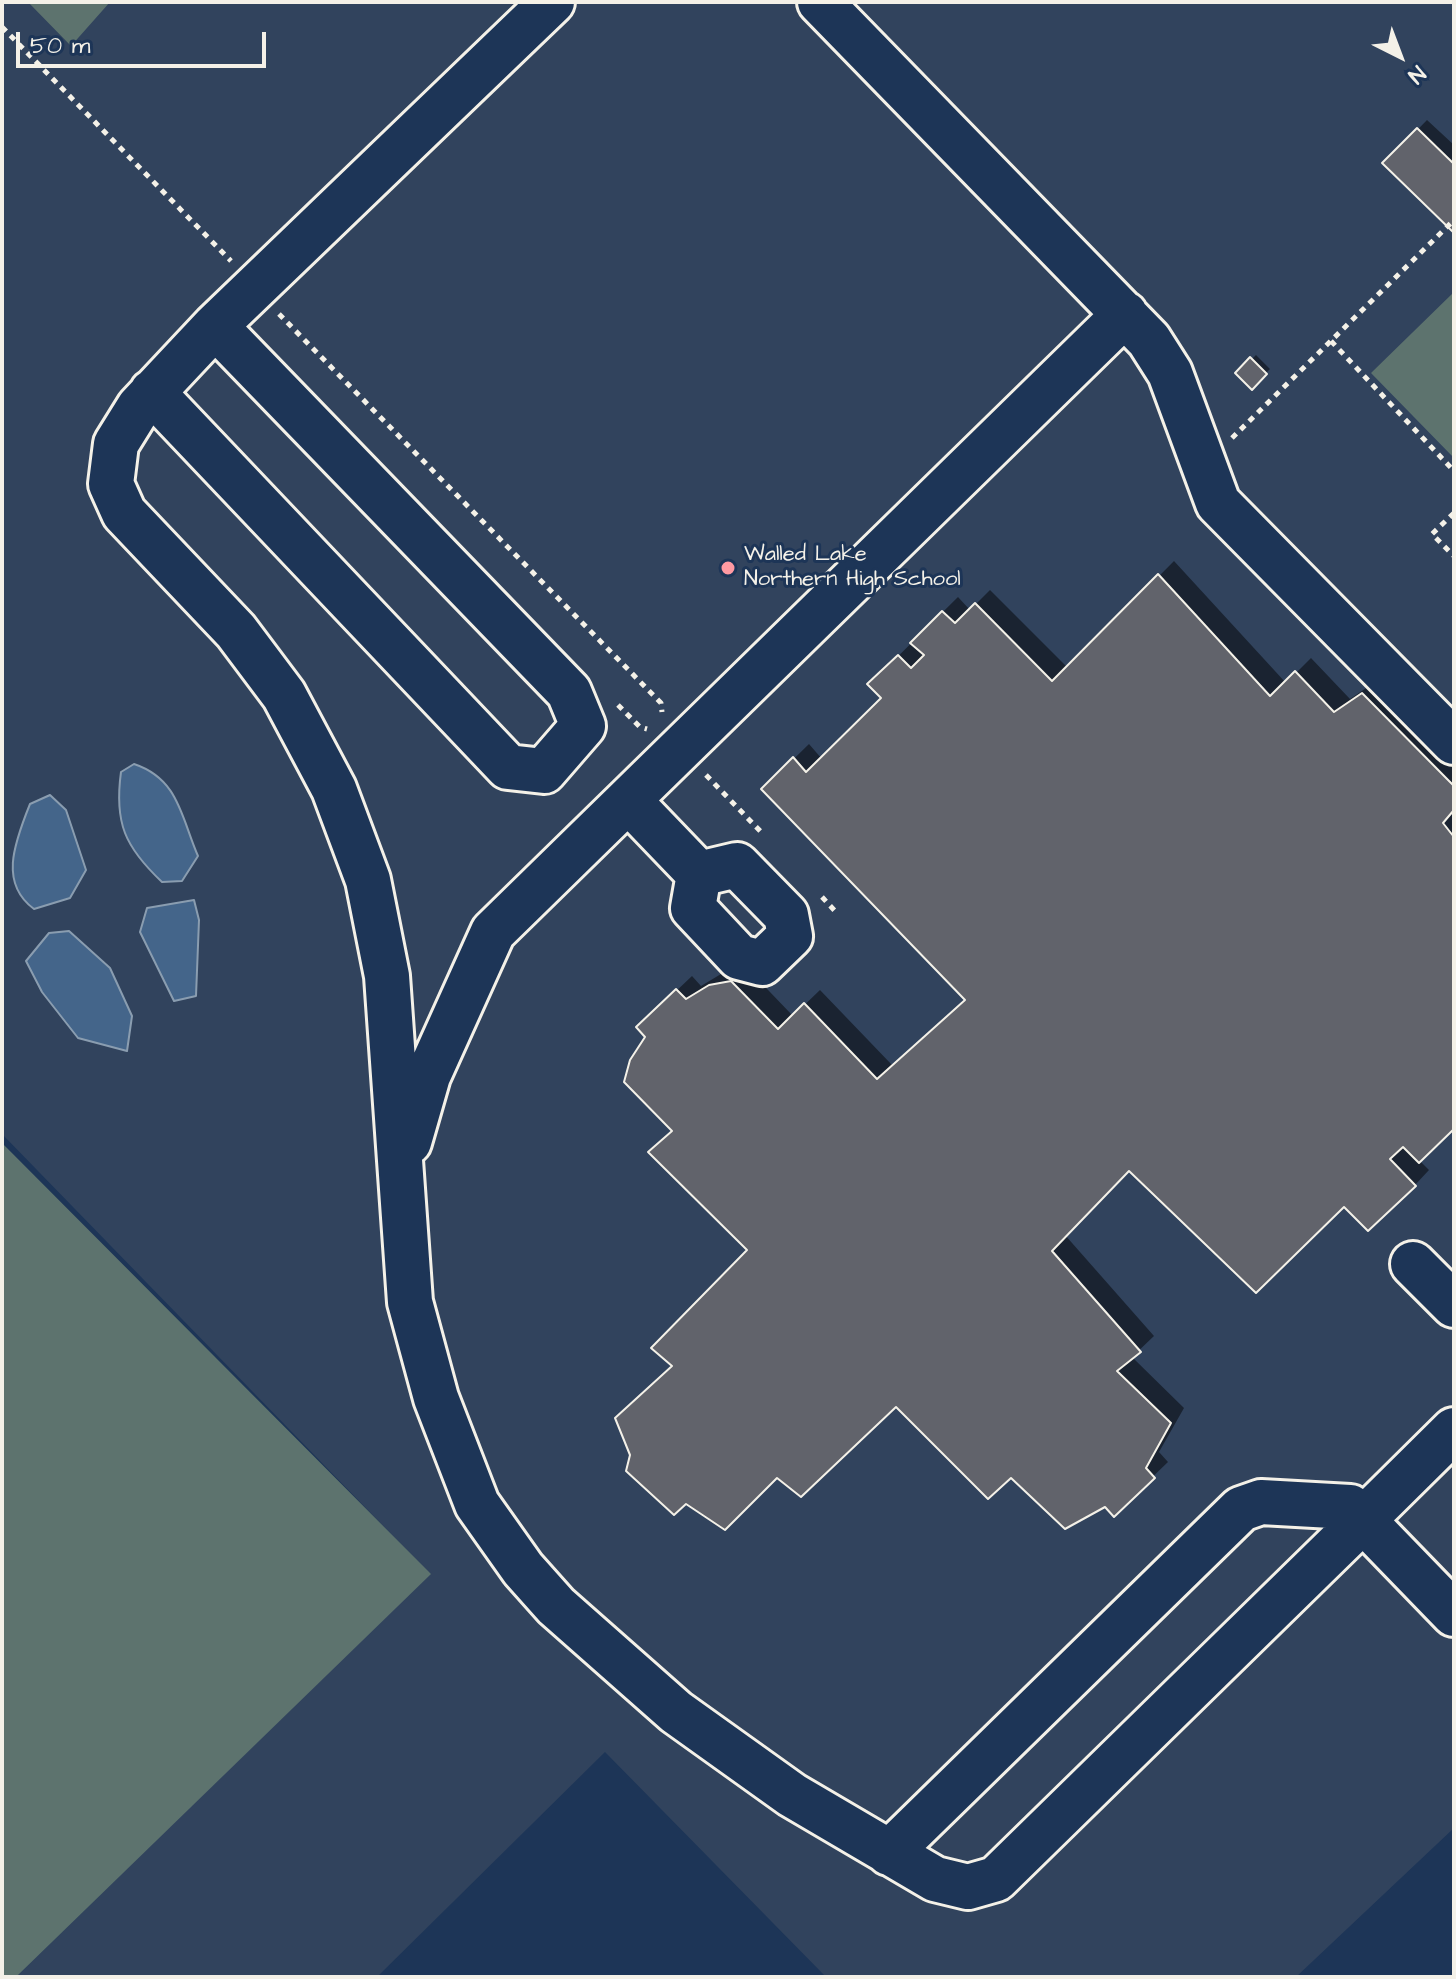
<!DOCTYPE html>
<html>
<head>
<meta charset="utf-8">
<style>
	body { margin:0 }
	#map { position:relative; width:1456px; height:1979px; overflow:hidden; background:#1d3557; font-family:"Architects Daughter",sans-serif }
	canvas { display:block }
	.frame { position:absolute; inset:0; border:4px solid #f4f1e8; pointer-events:none }
	.north { position:absolute; left:1360px; top:16px; width:80px; height:80px; -webkit-text-stroke:6px #1d3557; paint-order:stroke; rotate:138deg; font-size:22px; font-weight:700; line-height:32px; text-align:center; color:#f4f1e8 }
	.north::after { content:''; display:block; margin:auto; width:28px; height:36px; background:#f4f1e8; clip-path:polygon(50% 0,100% 100%,50% 72%,0 100%) }
	.scale { position:absolute; left:16px; top:32px; width:250px; height:36px; box-sizing:border-box; border:4px solid #f4f1e8; border-top:0; padding-left:10px; font-size:24px; line-height:28px; white-space:nowrap; color:#f4f1e8; -webkit-text-stroke:6px #1d3557; paint-order:stroke }
</style>
</head>
<body>
<div id="map">
<canvas width="1456" height="1979"></canvas>
<div class="frame"></div>
<div class="north">N</div>
<div class="scale">50 m</div>
</div>
<script>
const context = document.querySelector('canvas').getContext('2d');
context.lineJoin = 'round';
function fill(path, color) {
  context.fillStyle = color;
  context.fill(path, 'evenodd');
}
function trace(path, color, width, dash) {
  context.strokeStyle = color;
  context.lineWidth = width;
  context.lineCap = dash ? 'butt' : 'round';
  context.setLineDash(dash || []);
  context.stroke(path);
}
function drawText(font, color, halo, rows, align = 'center') {
  context.font = font + ' "Architects Daughter",sans-serif';
  context.lineWidth = 6;
  context.setLineDash([]);
  context.textBaseline = 'middle';
  context.strokeStyle = halo;
  context.fillStyle = color;
  for (const [text, x, y, turn = 0] of rows) {
    context.save();
    context.translate(x, y);
    context.rotate((+turn || 0) * Math.PI / 180);
    context.textAlign = isNaN(turn) ? turn : align;
    if (halo) context.strokeText(text, 0, 0);
    context.fillText(text, 0, 0);
    context.restore();
  }
}
fill(new Path2D(`
	M2,2H1454V1828L1296,1977H826L605,1752L377,1977H16L430,1574L2,1134Z`), '#31435d');
fill(new Path2D(`
	M28,2H110L71,46Z
	M1454,292V458L1371,373Z
	M2,1143L431,1574L16,1977H2Z`), '#5d736e');
const water = new Path2D(`
	M134,764C179,779 181,817 198,856L182,881L162,882C125,847 114,823 121,772Z
	M50,795L66,810L86,870L70,898L34,909C0,884 13,846 30,804Z
	M194,900L199,920L196,996L174,1001L140,932L147,908Z
	M69,931L110,968L132,1016L127,1051L78,1038L42,992L26,961L49,933Z`);
fill(water, '#44658a');
trace(water, '#8a9db0', 2);
fill(new Path2D(`
	M1427,120L1454,145L1453,230L1385,163Z
	M1256,355L1270,369L1252,387L1238,373Z
	M1174,561L1286,683L1311,658L1350,699L1378,680L1454,757V1127L1419,1160L1429,1170L1415,1185L1345,1204L1129,1168L1065,1235L1154,1336L1132,1357L1184,1408L1159,1452L1168,1462L1114,1514L1105,1505L1011,1476L896,1405L674,1366L750,1250L674,1130L648,1037L653,1013L692,976L701,986L726,971L746,967L793,1016L820,990L893,1066L967,999L763,789L809,744L822,759L883,698L870,684L958,597L970,610L990,590L1068,668Z`), '#0007');
const building = new Path2D(`
	M1417,128L1454,164L1453,232L1382,163Z
	M1250,357L1267,374L1252,390L1235,373Z
	M1158,574L1270,696L1295,671L1334,712L1362,693L1454,786V810L1443,823L1454,837V1129L1419,1163L1403,1147L1390,1159L1416,1186L1368,1231L1344,1207L1256,1293L1129,1171L1052,1251L1141,1352L1117,1371L1171,1423L1146,1468L1155,1478L1114,1517L1105,1507L1065,1529L1011,1478L988,1499L896,1407L801,1497L777,1478L725,1530L686,1504L674,1515L626,1471L630,1455L615,1418L672,1366L651,1348L747,1250L648,1152L672,1131L624,1082L630,1060L645,1037L636,1027L676,989L686,999L709,985L731,981L778,1029L804,1003L877,1079L965,1000L761,789L793,757L806,772L881,698L867,684L898,655L911,668L924,655L910,643L942,611L955,623L975,603L1052,681Z`);
fill(building, '#61636b');
trace(building, '#f4f1e8', 2);
const minor = new Path2D(`
	M552,2L215,326L139,407L116,444L111,484L124,513L236,631L284,695L334,789L368,880L387,976L410,1302L436,1398L477,1504L523,1569L556,1606L676,1712L792,1795L935,1879L968,1887L996,1879L1363,1520L1454,1614
	M820,2L1149,340L1170,373L1218,503L1454,742
	M152,392L508,767L544,771L583,726L569,692L215,326
	M628,800L699,874L693,908L739,957L762,963L790,936L786,915L737,865L699,874
	M409,1142L428,1076L493,932L1125,314
	M1413,1264L1454,1305
	M889,1853L1241,1509L1261,1502L1350,1507L1363,1520L1454,1430`);
trace(minor, '#f4f1e8', 50);
trace(new Path2D(`
	M2,27L231,261
	M279,314L661,703L662,712
	M1331,341L1454,471
	M1232,438L1454,220
	M1454,513L1432,534L1454,556
	M618,705L640,727L647,729
	M706,775L763,834
	M822,897L835,911`), '#f4f1e8', 5, [6, 6]);
trace(minor, '#1d3557', 44);
for (const [x, y, r, color] of [
	[728,568,8,"#ff9aa2"]
]) {
  const dot = new Path2D();
  dot.arc(x, y, r, 0, 2 * Math.PI);
  context.fillStyle = color;
  context.fill(dot);
  trace(dot, '#1d3557', 3);
}
drawText('22px', '#f4f1e8', '#1d3557', [
	["Walled Lake",744,555],
	["Northern High School",744,580]
], 'left');
</script>
</body>
</html>
